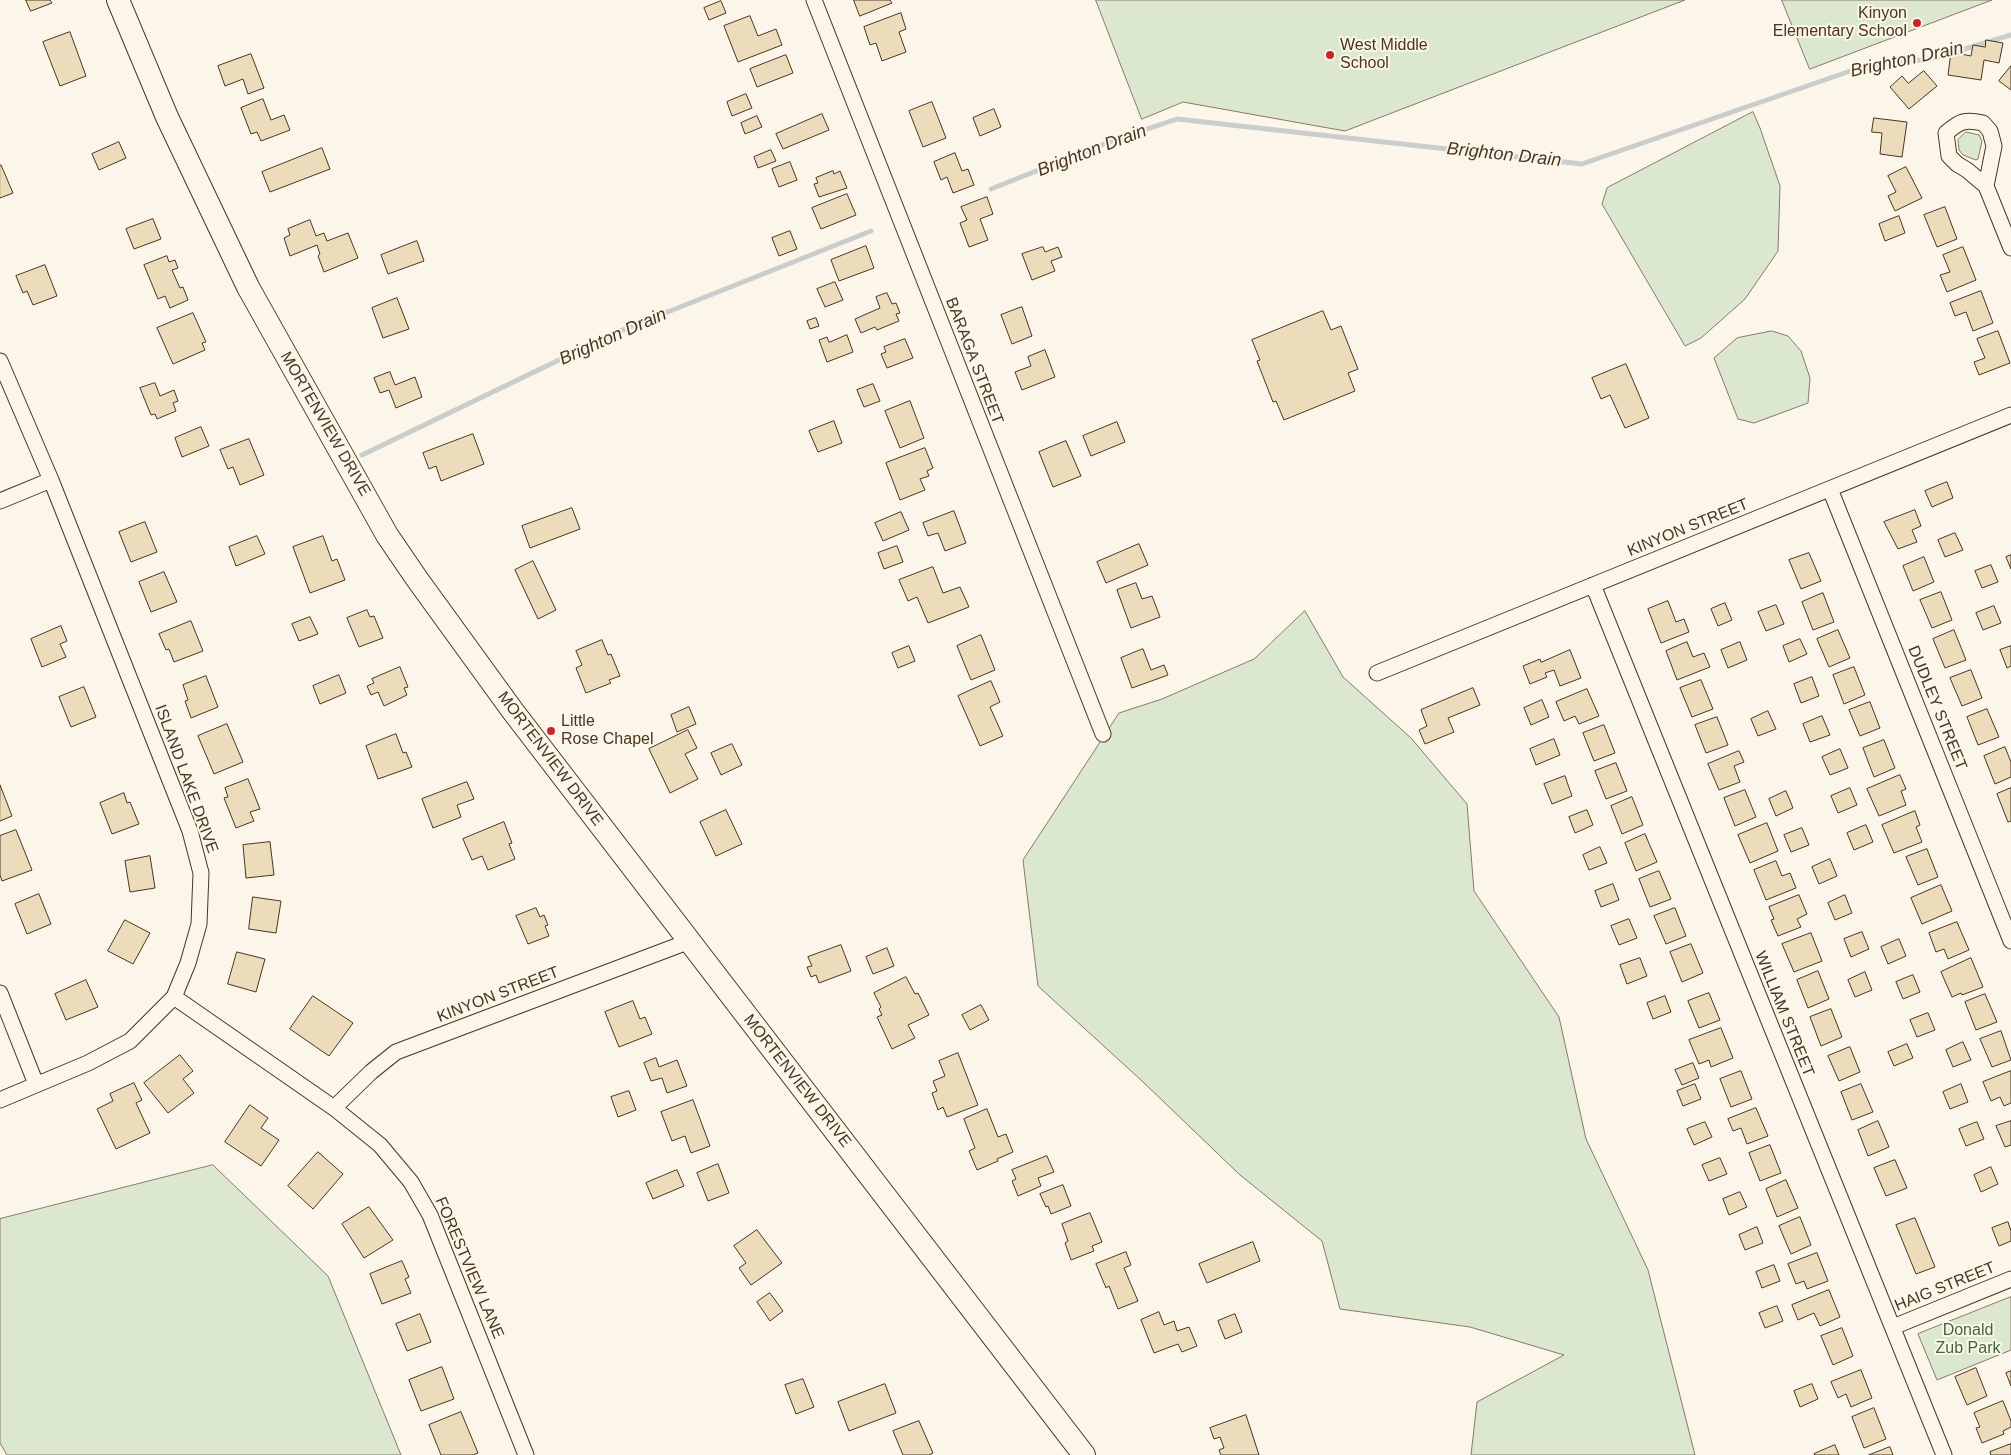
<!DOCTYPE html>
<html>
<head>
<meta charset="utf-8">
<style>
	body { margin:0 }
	canvas { display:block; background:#fbf6e9 }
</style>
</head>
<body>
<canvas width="2011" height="1455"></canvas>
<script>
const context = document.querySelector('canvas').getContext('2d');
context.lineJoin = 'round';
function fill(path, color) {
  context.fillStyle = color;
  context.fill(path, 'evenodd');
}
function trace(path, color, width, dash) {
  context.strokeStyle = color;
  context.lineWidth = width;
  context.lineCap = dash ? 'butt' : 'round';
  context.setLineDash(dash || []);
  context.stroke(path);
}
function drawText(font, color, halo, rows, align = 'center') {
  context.font = font + ' Arial,sans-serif';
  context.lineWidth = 4;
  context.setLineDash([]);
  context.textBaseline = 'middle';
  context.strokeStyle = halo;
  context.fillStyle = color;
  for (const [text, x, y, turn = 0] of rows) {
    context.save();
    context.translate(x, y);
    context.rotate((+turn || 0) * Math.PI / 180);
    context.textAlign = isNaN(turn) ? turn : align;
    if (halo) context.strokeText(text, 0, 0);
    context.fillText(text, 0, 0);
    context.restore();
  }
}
const green = new Path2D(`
	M1096,0H1685L1345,131L1183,102L1142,119Z
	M1782,0H1992L1810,69Z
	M1753,112L1760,128L1780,186L1778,251L1745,299L1701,338L1685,346L1602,204L1607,188Z
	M1966,132L1979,135L1982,141L1978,159L1976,160L1963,155L1959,150L1958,140Z
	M1772,331L1788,336L1801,351L1810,378L1808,403L1754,423L1738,419L1714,358L1737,338Z
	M1305,611L1343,677L1411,738L1467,804L1474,891L1559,1017L1586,1139L1648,1270L1695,1455H1471L1477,1402L1564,1355L1470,1327L1340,1309L1322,1241L1240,1175L1142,1081L1038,986L1023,860L1119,713L1162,699L1254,659Z
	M213,1165L328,1276L401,1455H7L0,1443V1219Z
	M2011,1297V1350L1937,1380L1918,1334Z`);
fill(green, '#dce7d0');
trace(green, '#887966', 1);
trace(new Path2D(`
	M991,189L1114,140L1177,119L1582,164L1859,68L1935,58L2011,35
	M362,455L615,333L871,231`), '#c9cecd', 5);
const building = new Path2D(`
	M26,0H50L52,3L31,11Z
	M854,0H890L892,3L860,16Z
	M721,1L726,13L709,20L704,8Z
	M901,13L906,29L899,32L906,52L882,61L876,43L870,45L864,27Z
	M750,16L758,36L776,29L782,45L738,62L724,26Z
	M70,32L86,76L60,86L43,42Z
	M1986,40L2003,43L1999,63L1984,60L1981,80L1948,75L1951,52L1971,56L1973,45L1985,47Z
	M251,54L264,88L248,94L243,79L225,86L218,66Z
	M786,55L793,73L757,87L750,69Z
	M2011,66V90L1999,81Z
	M1924,71L1937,86L1909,109L1890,87L1902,76L1908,83Z
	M746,94L752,108L732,116L727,102Z
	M263,99L271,120L284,115L290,130L261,141L257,132L251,134L241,108Z
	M932,102L946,138L923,147L909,111Z
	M994,109L1001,127L980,136L973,118Z
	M822,114L829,130L783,149L776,134Z
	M757,116L762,127L745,134L741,123Z
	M1874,118L1907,122L1902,157L1880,154L1882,133L1872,132Z
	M119,142L126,158L99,170L92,154Z
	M322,148L330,169L270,192L262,172Z
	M771,150L776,161L758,168L754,157Z
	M955,153L962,171L968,169L974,185L953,193L947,177L941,180L934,162Z
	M790,162L797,180L779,187L772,169Z
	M0,165H1L13,193L0,198Z
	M1906,167L1922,198L1895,211L1888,196L1896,192L1888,176Z
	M833,171L834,174L840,171L847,188L819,197L814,184L818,183L816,178Z
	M847,194L856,215L821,229L812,208Z
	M987,197L993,214L980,219L988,240L969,247L960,223L967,220L961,207Z
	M1945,207L1957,239L1937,247L1924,215Z
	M1899,216L1905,233L1885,241L1879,224Z
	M153,219L161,239L134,249L126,229Z
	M310,220L316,236L324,233L327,241L348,233L358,258L324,272L318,256L320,254L317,245L290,256L284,238L290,235L288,229Z
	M790,231L797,249L779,256L772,238Z
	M417,241L424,261L388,274L381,255Z
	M866,246L874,268L839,281L831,260Z
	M1043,247L1045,252L1058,247L1062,257L1051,261L1055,271L1032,280L1022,254Z
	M1963,247L1976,280L1947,292L1940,275L1950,272L1943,255Z
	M167,256L169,262L175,260L178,268L172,270L180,288L183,287L188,300L170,308L165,296L158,299L144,265Z
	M45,265L57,296L33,305L27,291L23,293L16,276Z
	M835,282L843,300L825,307L817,289Z
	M1981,291L1993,323L1973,331L1966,312L1955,316L1950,303Z
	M887,293L892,304L896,303L900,313L896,314L899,321L877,330L875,327L861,333L855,319L880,308L876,297Z
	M397,298L409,329L383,338L372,308Z
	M1022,307L1032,336L1012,344L1001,315Z
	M1323,311L1331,330L1341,326L1358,369L1348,373L1355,391L1284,420L1276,401L1273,402L1257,361L1260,360L1252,340Z
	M193,313L206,342L202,343L205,350L173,364L157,328Z
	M816,318L819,326L810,329L807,321Z
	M1998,331L2010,363L1979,375L1974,362L1985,358L1977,339Z
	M847,335L853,352L827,362L819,340L827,337L829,342Z
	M905,339L913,358L887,368L881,354L886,352L884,347Z
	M1045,350L1055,377L1022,390L1015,372L1031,366L1028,357Z
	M1626,364L1649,418L1625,428L1610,395L1601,399L1592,378Z
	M390,372L395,385L415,377L422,397L396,408L389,390L380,393L374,378Z
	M155,383L160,396L174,390L178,401L173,403L176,411L157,419L155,414L151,415L140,388Z
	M873,384L880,401L864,407L857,390Z
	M910,401L924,438L900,448L885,411Z
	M834,421L842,443L818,452L809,431Z
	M1117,422L1125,442L1091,456L1083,436Z
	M201,427L209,446L182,457L175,438Z
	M473,434L484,464L441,481L436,466L429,469L423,453Z
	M249,439L264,475L240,485L233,467L228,469L220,450Z
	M1066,441L1081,476L1053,487L1039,452Z
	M925,448L933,468L927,471L929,476L920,479L925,490L900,500L886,463Z
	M1947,482L1953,498L1932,507L1925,491Z
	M572,508L580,529L530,548L522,526Z
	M1915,510L1921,526L1912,530L1917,542L1898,549L1884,522Z
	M954,511L966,543L945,551L938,533L928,536L923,523Z
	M901,512L909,530L883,541L875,523Z
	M145,522L157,552L131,562L119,532Z
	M1955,533L1963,550L1945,557L1938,540Z
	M257,536L265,554L236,566L229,547Z
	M323,536L332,561L337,559L345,580L310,593L293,547Z
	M1139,544L1148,565L1106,583L1097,562Z
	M897,546L903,562L884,569L878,553Z
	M1809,553L1821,581L1801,589L1789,560Z
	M2011,555V569L2006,557Z
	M1924,557L1934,582L1913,591L1903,566Z
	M533,561L556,610L538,619L515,570Z
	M1991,565L1998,582L1982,588L1975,571Z
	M933,567L943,593L960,587L969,607L928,623L917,597L908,601L899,580Z
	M164,572L177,602L151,612L139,582Z
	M1136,583L1142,599L1152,596L1160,617L1131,628L1117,590Z
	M1941,592L1952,620L1932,628L1920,600Z
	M1823,593L1834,622L1813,630L1802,602Z
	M1668,601L1676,622L1684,619L1689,632L1661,643L1648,609Z
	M1725,603L1732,620L1718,626L1711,609Z
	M1776,605L1784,624L1766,631L1758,612Z
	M1994,606L2001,623L1983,630L1976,613Z
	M367,610L370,617L374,616L383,638L359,647L347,618Z
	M310,617L318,634L299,641L292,624Z
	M191,621L203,651L174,662L169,649L166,650L159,634Z
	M61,626L67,641L60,644L66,657L42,667L31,639Z
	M1838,630L1850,658L1829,667L1817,639Z
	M1954,630L1966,660L1945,668L1933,639Z
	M981,635L995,670L971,680L957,646Z
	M1800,639L1807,654L1789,662L1783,646Z
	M602,640L608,655L611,654L620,676L609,680L611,683L586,693L576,668L582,665L576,651Z
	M1687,642L1693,657L1704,653L1710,667L1677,680L1666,651Z
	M1740,642L1747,660L1728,668L1721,650Z
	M909,646L915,661L898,668L892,653Z
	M2011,646V666L2007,668L2000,650Z
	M1143,649L1151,670L1164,665L1168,675L1132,688L1121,658Z
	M1570,650L1581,678L1560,686L1554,670L1545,673L1547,677L1530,684L1523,666L1540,659L1541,662Z
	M400,667L408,687L404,688L407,695L384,706L378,692L371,695L367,686L374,683L372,679Z
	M1854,667L1865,695L1844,704L1833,675Z
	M1971,670L1982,698L1962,706L1950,678Z
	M339,675L346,693L320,704L313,686Z
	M206,676L218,707L191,718L185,701L188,700L183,685Z
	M1812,677L1819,696L1801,703L1794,684Z
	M1701,680L1713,709L1692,717L1680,688Z
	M991,681L1000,702L990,707L1003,736L980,746L958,696Z
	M84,687L96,717L71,727L59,697Z
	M1473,688L1480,705L1448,718L1454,732L1425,744L1419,730L1427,726L1421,710Z
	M1587,689L1599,716L1579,724L1575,716L1564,721L1556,702Z
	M1542,700L1549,717L1531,725L1524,708Z
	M1870,702L1880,728L1860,736L1849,710Z
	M689,707L696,724L677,732L671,715Z
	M1987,709L1999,737L1978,745L1967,717Z
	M1768,711L1776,729L1758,736L1751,719Z
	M1822,716L1830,735L1810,742L1803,724Z
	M1717,717L1728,745L1706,753L1695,725Z
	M227,724L243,762L214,774L198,736Z
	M1604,725L1615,753L1594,761L1583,733Z
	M688,730L697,748L685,754L698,779L670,793L649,749Z
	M396,734L403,753L406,752L412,767L378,779L366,746Z
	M1554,739L1560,755L1536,765L1530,749Z
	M1884,740L1895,768L1874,777L1863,748Z
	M732,744L742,765L721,775L711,753Z
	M2005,747L2011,762V777L1995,784L1984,756Z
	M1840,749L1848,768L1830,775L1822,757Z
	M1739,751L1744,762L1734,766L1740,782L1719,790L1708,764Z
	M1616,763L1627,791L1606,799L1595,771Z
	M1900,775L1906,789L1901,791L1906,805L1879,816L1867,789Z
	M1565,776L1572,796L1552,804L1544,784Z
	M248,779L260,809L250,812L254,821L236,828L224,798L228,797L225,788Z
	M467,782L474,799L457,805L461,817L433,828L422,799Z
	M0,785L12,816L0,821Z
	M1850,788L1857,805L1838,813L1831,796Z
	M2011,788V821L2008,822L1997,794Z
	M1745,790L1756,817L1735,826L1724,798Z
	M1786,791L1793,808L1776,816L1769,799Z
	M124,793L127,803L130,802L139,824L112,834L100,803Z
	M1632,797L1643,825L1622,834L1611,806Z
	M726,810L742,844L716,856L700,822Z
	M1587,810L1593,825L1575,833L1569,817Z
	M1915,811L1920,825L1916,827L1922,842L1894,853L1882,825Z
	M504,822L512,843L509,844L515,859L488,870L482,856L472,860L463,839Z
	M1767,823L1778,851L1750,863L1738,835Z
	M1866,825L1873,842L1854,850L1847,833Z
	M1802,828L1809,845L1791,852L1784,835Z
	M16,830L32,870L2,881L0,875V836Z
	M1645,834L1657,862L1636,871L1625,843Z
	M270,842L274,875L246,878L243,845Z
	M1600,847L1607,863L1589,870L1583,855Z
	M1927,849L1938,877L1918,885L1906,857Z
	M150,856L155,888L130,892L125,861Z
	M1830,859L1837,876L1819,884L1812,867Z
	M1776,861L1782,876L1790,873L1796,888L1766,900L1754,870Z
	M1659,871L1671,899L1650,907L1639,879Z
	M1613,884L1619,900L1601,907L1595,891Z
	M1941,885L1952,911L1922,924L1911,898Z
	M39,894L51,924L27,934L15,904Z
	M1799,895L1807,914L1797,919L1801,927L1778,936L1771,920L1774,919L1769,907Z
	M1845,895L1852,913L1835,920L1828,903Z
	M253,897L281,901L276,933L249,929Z
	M536,908L540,917L544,915L548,925L545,926L549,936L528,944L516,916Z
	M1675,908L1686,936L1666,944L1654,916Z
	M1629,919L1637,938L1619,945L1611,926Z
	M125,920L150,933L133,964L108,951Z
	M1957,922L1969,950L1948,959L1944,949L1936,952L1929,933Z
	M1862,932L1869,949L1851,957L1844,939Z
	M1811,933L1822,961L1794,972L1782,944Z
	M1899,939L1906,956L1888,964L1881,947Z
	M1691,944L1703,973L1682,982L1670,952Z
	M841,945L851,971L819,983L816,975L811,977L807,967L812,966L808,957Z
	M887,948L894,966L873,974L866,957Z
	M237,952L265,959L256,992L228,984Z
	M1640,958L1647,976L1627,984L1620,965Z
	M1971,958L1983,987L1962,995L1961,993L1952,997L1941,972Z
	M1818,971L1829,999L1808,1008L1797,980Z
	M1865,972L1872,990L1855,997L1848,980Z
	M1913,975L1920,992L1903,999L1896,982Z
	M906,977L915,994L918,993L929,1015L908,1025L915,1038L892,1049L877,1017L882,1015L879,1009L881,1007L874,993Z
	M86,980L98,1007L66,1020L55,994Z
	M1709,993L1720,1020L1699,1028L1688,1001Z
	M1985,994L1997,1022L1976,1030L1965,1002Z
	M313,996L353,1023L329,1056L290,1029Z
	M1665,996L1671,1012L1653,1019L1647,1003Z
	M633,1001L640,1019L645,1017L652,1034L619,1047L605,1012Z
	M981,1005L989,1020L970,1030L962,1015Z
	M1831,1009L1842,1037L1821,1046L1810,1017Z
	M1928,1013L1935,1030L1917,1037L1910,1020Z
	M1721,1028L1733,1058L1711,1067L1709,1060L1699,1064L1689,1040Z
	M2001,1031L2011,1060L1992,1067L1980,1039Z
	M1963,1042L1971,1060L1953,1067L1946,1050Z
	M1907,1044L1913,1058L1894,1066L1888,1052Z
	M1850,1047L1860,1072L1839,1081L1828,1056Z
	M958,1053L978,1105L947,1117L943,1107L938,1110L932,1093L937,1091L933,1081L945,1076L939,1061Z
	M180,1055L193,1071L183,1079L194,1093L168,1113L144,1083Z
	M656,1058L659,1067L677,1060L687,1086L667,1093L662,1078L651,1081L644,1063Z
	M1693,1063L1699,1078L1682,1085L1675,1070Z
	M1741,1071L1752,1099L1731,1107L1720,1079Z
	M2011,1071V1103L2004,1106L2000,1097L1991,1101L1983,1082Z
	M134,1083L142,1100L136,1103L150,1133L116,1149L97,1109L113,1101L110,1094Z
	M1695,1084L1701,1099L1683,1106L1677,1091Z
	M1861,1084L1873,1112L1852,1120L1841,1092Z
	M1961,1084L1968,1102L1950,1109L1943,1092Z
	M629,1091L636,1110L618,1117L611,1097Z
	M693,1100L710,1146L691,1153L685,1136L672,1141L661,1112Z
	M250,1105L268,1118L261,1128L279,1140L261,1166L225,1142Z
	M1756,1108L1768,1136L1747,1144L1741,1128L1733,1131L1728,1119Z
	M987,1109L998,1137L1006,1134L1013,1152L997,1159L998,1161L977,1170L969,1151L975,1148L964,1119Z
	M1878,1121L1889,1147L1868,1156L1858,1130Z
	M2011,1121V1145L2005,1147L1996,1126Z
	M1705,1122L1712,1137L1694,1145L1687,1129Z
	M1977,1122L1984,1139L1966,1146L1959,1129Z
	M1770,1145L1781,1173L1760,1181L1749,1153Z
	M318,1152L343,1174L313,1209L288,1186Z
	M1047,1156L1054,1172L1038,1178L1041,1186L1018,1196L1012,1181L1016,1179L1012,1170Z
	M1720,1158L1727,1174L1709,1181L1702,1165Z
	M1895,1160L1907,1188L1886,1196L1874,1168Z
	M718,1164L729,1193L708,1201L697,1173Z
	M1991,1167L1998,1184L1981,1192L1974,1175Z
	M677,1170L684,1186L653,1199L646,1183Z
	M1786,1180L1798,1208L1777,1217L1766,1189Z
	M1063,1185L1071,1206L1051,1214L1048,1206L1046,1207L1040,1194Z
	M1740,1192L1747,1207L1729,1215L1723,1199Z
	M369,1207L393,1240L364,1258L342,1224Z
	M1090,1213L1102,1242L1092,1246L1094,1251L1071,1260L1065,1243L1068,1241L1062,1224Z
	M1800,1217L1811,1245L1791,1254L1779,1226Z
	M1915,1218L1935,1267L1916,1274L1896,1225Z
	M2008,1222L2011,1231V1241L1999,1246L1992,1228Z
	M1757,1227L1763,1243L1745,1250L1739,1235Z
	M757,1230L782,1263L751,1285L739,1268L746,1263L734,1246Z
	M1253,1242L1260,1261L1207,1283L1199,1264Z
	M1126,1252L1131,1265L1124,1268L1138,1301L1118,1309L1109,1286L1106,1288L1096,1264Z
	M1817,1253L1828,1281L1807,1289L1804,1281L1796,1284L1788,1264Z
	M402,1261L409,1277L405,1279L411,1293L382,1304L370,1274Z
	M1774,1265L1780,1281L1762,1288L1756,1272Z
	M1829,1290L1840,1317L1820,1326L1814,1313L1798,1320L1792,1305Z
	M770,1293L783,1311L770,1321L757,1302Z
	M1777,1306L1783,1321L1765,1328L1759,1313Z
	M1159,1312L1164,1325L1174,1321L1177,1331L1189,1327L1197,1346L1182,1352L1178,1344L1154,1353L1141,1320Z
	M420,1314L431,1342L407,1351L396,1324Z
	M1235,1314L1242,1332L1225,1339L1218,1321Z
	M1842,1328L1853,1356L1833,1365L1821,1336Z
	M442,1367L454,1399L421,1411L409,1380Z
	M1976,1368L1987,1396L1967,1405L1955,1377Z
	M1861,1370L1872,1398L1851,1407L1846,1394L1838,1398L1831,1382Z
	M2011,1371V1386L2006,1373Z
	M803,1379L814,1407L796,1414L785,1385Z
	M885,1384L896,1413L849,1431L838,1402Z
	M1812,1384L1818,1399L1800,1407L1794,1391Z
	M2003,1401L2011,1421V1427L2003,1431L2004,1434L1982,1443L1976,1428L1980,1427L1974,1413Z
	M1874,1408L1886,1439L1864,1448L1852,1417Z
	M461,1412L478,1453L473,1455H441L429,1425Z
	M1246,1415L1259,1455H1221L1219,1450L1224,1448L1220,1437L1214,1439L1210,1428Z
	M919,1421L933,1453L929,1455H903L893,1431Z
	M2011,1444V1455H1991L1990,1452Z
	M1835,1445L1839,1455H1815L1814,1454Z
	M1890,1447L1893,1455H1869Z`);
fill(building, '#ecdcbc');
trace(building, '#4a3520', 1);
const street = new Path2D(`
	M814,0L1103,734
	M1986,186L1994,146L1990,131L1983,123C1965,119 1960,121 1946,133L1949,156L1957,164L1967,170L1986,186L2011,248
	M0,361L51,480L190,831L201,873L199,924L188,963L174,997L130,1041L88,1063L0,1100
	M1830,489L2011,941
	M0,501L51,480
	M1593,585L1944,1455
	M1377,673L2011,415
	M0,993L36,1084
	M174,997L334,1108L380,1145L411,1182L430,1215L526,1455
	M334,1108L371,1072L396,1052L690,941
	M1893,1327L2011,1279`);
const secondary = new Path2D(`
	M118,0L167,117L248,287L387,535L417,579L512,710L1084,1455`);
trace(street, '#4a3520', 17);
trace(secondary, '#4a3520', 24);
trace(street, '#fbf6e9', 15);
trace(secondary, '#fbf6e9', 22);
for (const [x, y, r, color] of [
	[1917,23,5,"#c62828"],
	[1330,55,5,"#c62828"],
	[551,731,5,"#c62828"]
]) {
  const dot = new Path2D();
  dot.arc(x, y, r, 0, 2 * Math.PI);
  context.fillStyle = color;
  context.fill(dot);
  trace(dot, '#fbf6e9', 2);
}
drawText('16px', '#4a3520', '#fbf6e9', [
	["Kinyon",1907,14,"right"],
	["Elementary School",1907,32,"right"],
	["West Middle",1340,46],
	["School",1340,64],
	["Little",561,722],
	["Rose Chapel",561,740]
], 'left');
drawText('16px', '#4a3520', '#fbf6e9', [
	["BARAGA STREET",974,361,69],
	["MORTENVIEW DRIVE",325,424,60],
	["KINYON STREET",1688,528,-22],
	["DUDLEY STREET",1937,708,68],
	["MORTENVIEW DRIVE",550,759,53],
	["ISLAND LAKE DRIVE",186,779,70],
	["KINYON STREET",498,995,-21],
	["WILLIAM STREET",1784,1014,68],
	["MORTENVIEW DRIVE",797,1081,52],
	["FORESTVIEW LANE",469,1268,67],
	["HAIG STREET",1945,1287,-22]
]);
drawText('16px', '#436837', '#fbf6e9', [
	["Donald",1968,1331],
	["Zub Park",1968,1349]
]);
drawText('italic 18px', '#4a3520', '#fbf6e9', [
	["Brighton Drain",1907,60,-12],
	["Brighton Drain",1092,151,-21],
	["Brighton Drain",1504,155,6],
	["Brighton Drain",613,337,-24]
]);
</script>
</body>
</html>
